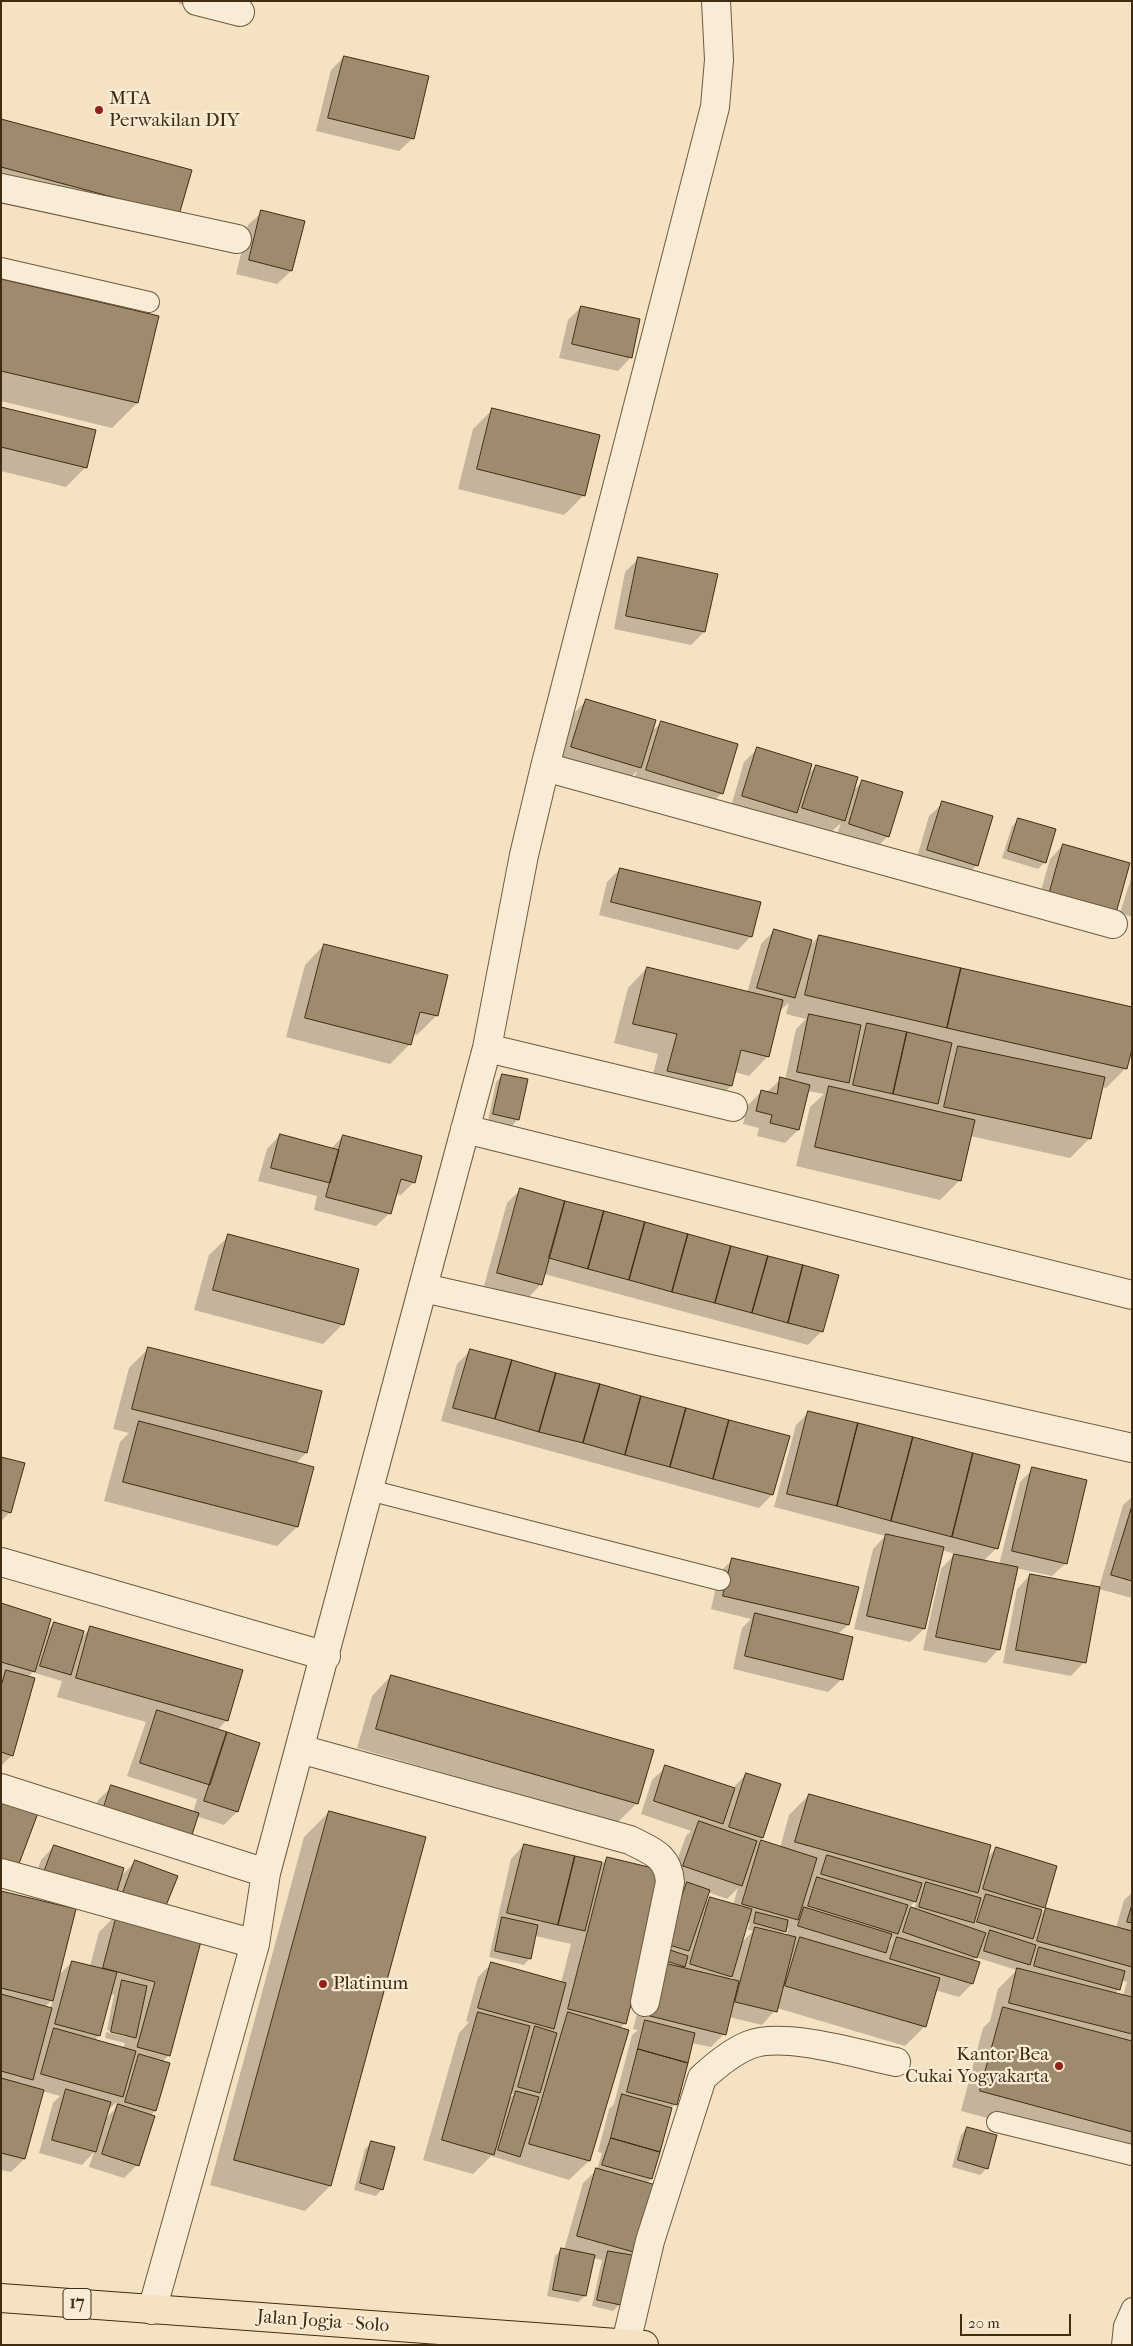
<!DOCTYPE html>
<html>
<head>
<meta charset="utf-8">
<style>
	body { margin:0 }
	#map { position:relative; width:1133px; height:2346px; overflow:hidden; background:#f5e2c2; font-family:"IM FELL French Canon",serif }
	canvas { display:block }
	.frame { position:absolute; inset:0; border:2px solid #402c10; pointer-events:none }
	.scale { position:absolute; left:960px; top:2314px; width:111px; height:22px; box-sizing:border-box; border:2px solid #402c10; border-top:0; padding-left:6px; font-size:15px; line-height:18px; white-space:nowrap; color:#402c10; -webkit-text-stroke:4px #f8ecd7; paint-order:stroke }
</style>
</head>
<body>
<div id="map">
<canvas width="1133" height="2346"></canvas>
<div class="frame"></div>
<div class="scale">20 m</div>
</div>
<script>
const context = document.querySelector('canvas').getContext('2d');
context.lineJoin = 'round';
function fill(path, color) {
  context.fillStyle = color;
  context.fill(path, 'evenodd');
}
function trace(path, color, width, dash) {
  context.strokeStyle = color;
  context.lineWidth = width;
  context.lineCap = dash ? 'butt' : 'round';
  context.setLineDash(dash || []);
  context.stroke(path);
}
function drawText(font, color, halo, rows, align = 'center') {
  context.font = font + ' "IM FELL French Canon",serif';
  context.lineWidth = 4.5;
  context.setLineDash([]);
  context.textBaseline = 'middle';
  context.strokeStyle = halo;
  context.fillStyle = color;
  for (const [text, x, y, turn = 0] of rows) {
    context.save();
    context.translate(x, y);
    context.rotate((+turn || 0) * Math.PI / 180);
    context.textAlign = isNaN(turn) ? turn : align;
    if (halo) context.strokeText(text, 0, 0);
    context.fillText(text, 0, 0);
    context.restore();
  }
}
fill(new Path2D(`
	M179,1H246L232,16L179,4Z
	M344,57L413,138L399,151L316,131L331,70Z
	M1,121L178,214L1,192Z
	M262,212L303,222L291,271L277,284L236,274L248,225Z
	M1,280L137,403L112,428L1,401Z
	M581,307L631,357L618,371L559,358L568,320Z
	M1,408L86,467L66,487L1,471Z
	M492,410L584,495L564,515L458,489L473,429Z
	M639,558L704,632L691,645L614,629L625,572Z
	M587,700L650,733L661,723L722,793L708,806L633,783L637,771L627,781L559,760L573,714Z
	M758,748L807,775L816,766L852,792L863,781L888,836L875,849L836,837L841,823L830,833L790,821L791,818L782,826L730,810L744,762Z
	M943,803L977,865L963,878L915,864L929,816Z
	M1019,820L1045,862L1038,869L1002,858L1012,826Z
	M1063,845L1128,864L1036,908L1050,859Z
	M620,869L751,936L738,950L599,915L607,882Z
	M1132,875V917L1120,913Z
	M774,931L809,947L819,936L1126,1068L1106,1088L1101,1087L1090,1138L1070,1158L970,1136L960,1180L940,1200L796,1166L810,1107L824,1094L808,1091L798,1130L785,1143L757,1136L759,1128L743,1124L748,1105L761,1092H767L781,1079L785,1080L796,1029L806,1019L786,1014L789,1003L779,1011L768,1056L749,1076L735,1072L731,1086L712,1105L649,1090L658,1054L614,1043L628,988L647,968L747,993L761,944Z
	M324,945L437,1015L417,1035L413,1034L410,1044L390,1064L286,1037L305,965Z
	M503,1075L518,1119L512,1126L488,1121L496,1082Z
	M280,1135L331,1149L343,1136L414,1182L401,1195L395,1194L390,1213L376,1226L314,1210L317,1196L258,1181L267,1149Z
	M520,1190L821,1332L808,1345L544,1274L541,1284L528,1298L484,1286L507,1203Z
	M229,1236L343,1324L323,1344L194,1310L209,1255Z
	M148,1349L321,1392L306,1453L295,1464L297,1527L277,1546L104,1501L120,1442L129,1433L113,1429L129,1368Z
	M470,1351L772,1495L759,1508L441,1421L457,1364Z
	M809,1412L997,1548L983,1561L999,1565L1020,1482L1033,1469L1066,1563L1052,1576L1016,1568L999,1649L986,1663L923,1650L941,1569L955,1554L942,1550L924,1629L910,1642L854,1629L873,1549L885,1536L774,1507L796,1425Z
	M1,1458L10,1512L1,1521Z
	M1132,1497V1598L1099,1589L1084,1662L1071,1676L1003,1663L1017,1589L1030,1575L1099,1588L1123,1505Z
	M732,1560L848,1625L838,1634L842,1679L828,1692L733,1669L742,1628L751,1619L711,1609L719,1573Z
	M1,1605L46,1632L54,1623L81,1638L91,1628L227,1720L217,1730L259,1744L237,1812L224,1825L196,1816L90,1823L98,1800L112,1787L193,1813L197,1799L127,1776L146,1722L57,1697L62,1681L35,1673L36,1669L28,1677L12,1755L1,1766Z
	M391,1676L637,1803L617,1823L357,1748L372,1696Z
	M666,1767L733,1788L746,1774L762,1837L759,1841L780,1848L789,1815L809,1795L986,1859L996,1848L1043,1907L1039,1916L1046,1909L1116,1928L1124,1900L1132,1893V2157L961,2111L983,2028L990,2021L998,1989L1017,1970L978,1958L979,1954L972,1961V1984L959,1997L935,1990L925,2026L905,2046L777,2008L762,2025L729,2017L724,2034L711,2047L691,2043L675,2104L671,2109L651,2179L646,2184L636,2253L630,2258L620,2304L613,2311L592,2306L602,2260L593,2258L585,2296L578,2302L547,2296L555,2256L562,2249L564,2250L583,2183L597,2170L602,2153L598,2152L609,2109L614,2104L632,2035L638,2030L633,2029L647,1977L674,1897L686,1885L670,1880L686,1836L691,1831L641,1814L652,1780ZM738,1888L733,1905L710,1898L704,1904L708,1892L727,1899ZM917,1899L914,1910L909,1908ZM747,1922L750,1923L748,1930L753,1931L741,1943ZM789,1928L786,1936L781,1935ZM893,1937L890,1945L886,1949L889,1941ZM733,1974L732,1981L727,1980ZM1122,1980L1127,1982L1123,1996L1114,1994L1119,1989Z
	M329,1812L330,2186L305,2211L210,2185L304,1837Z
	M524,1845L602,1864L607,1858L625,2023L619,2029L628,2031L589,2161L569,2180L491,2156L473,2174L423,2160L459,2033L469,2022L466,2021L478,1977L491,1964L561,1983L571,1944L535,1936L530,1958L524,1965L489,1957L511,1859ZM510,2093L514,2094L508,2100Z
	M54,1846L120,1877L136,1861L162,1913L169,2055L162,2062L169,2064L155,2111L150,2116L137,2165L124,2178L89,2167L94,2152L82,2165L39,2153L53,2103L60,2096L42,2091L24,2159L11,2172L1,2170V1892L57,1977L72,1962L90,1966L99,1932L117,1914L30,1891L41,1860ZM110,1994L114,1995L107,2030L127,2034V2037L106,2032L105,2038L125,2043L123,2049L94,2041L99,2035ZM53,1999L50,2009L45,2007ZM117,2102L114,2110L104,2120L108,2110Z
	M967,2128L987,2168L980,2175L952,2167L961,2135Z
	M372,2142L382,2189L376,2196L354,2190L365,2149Z`), '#0003');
const building = new Path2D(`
	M344,56L429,76L414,139L328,118Z
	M1,119L192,170L179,215L1,167Z
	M261,210L305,221L292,271L249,260Z
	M1,279L159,316L138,403L1,371Z
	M581,306L640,319L632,358L572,344Z
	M1,407L96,430L87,468L1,447Z
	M492,408L600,435L585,496L477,469Z
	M638,557L718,574L705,632L626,616Z
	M586,699L656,720L641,768L571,747Z
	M661,721L738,744L723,794L646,770Z
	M757,747L812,764L797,813L742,796Z
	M816,765L858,777L845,821L802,808Z
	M862,780L903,792L889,837L849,824Z
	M942,801L993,816L978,866L927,850Z
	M1018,818L1056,829L1046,863L1008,851Z
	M1063,844L1130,863L1116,913L1049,895Z
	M620,868L761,902L752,937L611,902Z
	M774,929L812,940L795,998L757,988Z
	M819,935L961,968L947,1028L805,995Z
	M324,944L448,975L438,1016L420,1012L411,1045L305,1018Z
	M647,967L783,1000L769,1057L741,1050L732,1086L667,1071L677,1034L633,1024Z
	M961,968L1132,1007V1049L1127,1069L947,1028Z
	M809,1014L861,1025L849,1083L797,1072Z
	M867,1023L907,1032L893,1094L853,1085Z
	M907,1032L952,1043L938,1104L893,1094Z
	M958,1046L1105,1077L1091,1139L944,1107Z
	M502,1074L528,1079L519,1120L493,1114Z
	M780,1077L810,1085L799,1130L770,1123L772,1115L756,1111L761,1090L777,1094Z
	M829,1086L975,1120L961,1181L815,1147Z
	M280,1134L339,1150L330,1183L271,1168Z
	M343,1135L422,1156L415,1183L401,1179L391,1214L326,1197Z
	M520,1188L565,1201L542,1285L497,1273Z
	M565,1201L604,1211L588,1269L549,1258Z
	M604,1211L645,1222L629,1280L588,1269Z
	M645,1222L688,1234L672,1292L629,1280Z
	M228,1234L359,1269L344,1325L213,1290Z
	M688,1234L731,1246L715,1303L672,1292Z
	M731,1246L768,1256L752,1313L715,1303Z
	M768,1256L803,1265L788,1323L752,1313Z
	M803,1265L839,1275L823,1332L788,1323Z
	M148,1347L322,1391L307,1453L132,1409Z
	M470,1349L512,1360L495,1419L453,1408Z
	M512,1360L556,1373L539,1432L495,1419Z
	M556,1373L600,1384L583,1443L539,1432Z
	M600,1384L641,1396L625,1455L583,1443Z
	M641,1396L686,1408L670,1467L625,1455Z
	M686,1408L729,1420L713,1479L670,1467Z
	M808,1411L858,1423L837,1506L787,1494Z
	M729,1420L790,1436L773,1495L713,1479Z
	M139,1421L314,1467L298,1527L123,1482Z
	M858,1423L913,1437L891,1521L837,1506Z
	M913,1437L973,1453L952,1537L891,1521Z
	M973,1453L1020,1465L998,1549L952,1537Z
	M1,1457L25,1463L11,1513L1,1510Z
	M1032,1467L1087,1480L1067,1564L1012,1551Z
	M1132,1506V1581L1111,1575Z
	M886,1534L944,1547L925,1629L867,1616Z
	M954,1554L1018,1567L1000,1650L936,1637Z
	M732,1558L859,1587L849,1625L723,1596Z
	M1030,1574L1100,1587L1086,1663L1016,1650Z
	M1,1603L51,1619L35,1672L1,1662Z
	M755,1613L853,1637L843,1680L745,1656Z
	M54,1622L84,1631L71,1675L40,1666Z
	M90,1626L243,1670L228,1721L76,1678Z
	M6,1670L35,1678L13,1756L1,1752V1687Z
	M391,1675L654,1750L638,1804L376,1729Z
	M157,1710L227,1732L210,1785L140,1763Z
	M227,1732L260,1743L238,1812L204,1801Z
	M665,1765L735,1788L723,1824L654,1801Z
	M746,1773L781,1784L763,1838L729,1827Z
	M111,1785L199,1813L191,1838L103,1810Z
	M809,1794L991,1845L978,1893L795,1842Z
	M1,1800L38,1813L17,1869L1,1864Z
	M329,1811L426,1837L331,2186L234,2160Z
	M699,1821L757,1841L742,1886L683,1866Z
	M761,1840L817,1858L798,1920L742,1904Z
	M524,1844L575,1856L558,1925L507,1913Z
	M54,1845L124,1868L114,1901L42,1878Z
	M996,1847L1057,1866L1045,1908L983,1889Z
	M827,1855L922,1883L916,1902L821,1874Z
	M575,1856L602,1862L585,1931L558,1925Z
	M607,1857L665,1871L626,2024L568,2009Z
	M135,1860L178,1876L163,1913L121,1898Z
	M817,1877L908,1905L898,1934L808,1906Z
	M687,1882L710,1890L689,1951L666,1944Z
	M926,1882L981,1898L974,1923L919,1907Z
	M1,1891L76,1909L53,2001L1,1988Z
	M986,1894L1042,1910L1033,1939L977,1922Z
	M710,1897L752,1909L732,1977L690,1964Z
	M1132,1905V1923L1127,1922Z
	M804,1907L892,1934L886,1953L798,1926Z
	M911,1907L986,1933L977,1958L903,1932Z
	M1046,1908L1132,1931V1967L1037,1941Z
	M118,1911L203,1934L170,2056L137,2047L155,1982L103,1968Z
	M756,1912L788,1920L786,1932L754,1923Z
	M502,1917L538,1925L531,1959L495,1951Z
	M755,1927L796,1937L777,2012L735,2002Z
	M990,1930L1036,1945L1030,1965L984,1951Z
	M800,1937L940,1978L926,2027L785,1986Z
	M897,1937L980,1962L973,1984L890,1959Z
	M1039,1947L1125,1971L1120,1990L1034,1966Z
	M664,1948L688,1956L685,1967L660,1959Z
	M72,1961L117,1972L100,2036L55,2024Z
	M491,1962L566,1983L554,2029L478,2008Z
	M660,1962L739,1981L726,2035L646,2015Z
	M1017,1968L1132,1997V2034L1009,2003Z
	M122,1980L147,1986L136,2038L111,2032Z
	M1,1994L52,2008L33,2080L1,2071Z
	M1003,2007L1132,2041V2132L980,2091Z
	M478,2012L530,2026L494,2155L442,2140Z
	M568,2012L629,2030L590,2161L529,2144Z
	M645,2020L695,2033L688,2063L638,2049Z
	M535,2026L557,2033L540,2093L518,2087Z
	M54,2028L136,2051L123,2097L41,2074Z
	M638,2049L688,2063L677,2105L627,2092Z
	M139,2054L170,2063L156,2111L125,2102Z
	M1,2078L44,2090L25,2159L1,2153Z
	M66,2089L111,2102L96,2152L52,2140Z
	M516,2091L539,2097L520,2157L498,2150Z
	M622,2094L672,2108L660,2152L611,2138Z
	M118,2104L155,2116L139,2166L102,2154Z
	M967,2127L997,2135L988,2169L958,2160Z
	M611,2138L660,2152L652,2179L602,2165Z
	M371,2141L395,2147L383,2190L360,2183Z
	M596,2168L656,2185L637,2253L577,2236Z
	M561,2248L595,2255L586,2296L553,2290Z
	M608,2251L632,2255L621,2305L597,2300Z`);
fill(building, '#9e8b6d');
trace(building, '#402c10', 1);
const lane = new Path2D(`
	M1,268L149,302
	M369,1490L720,1580
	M997,2122L1132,2155
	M1122,2345L1124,2326L1132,2308`);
const street = new Path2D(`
	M197,1L240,12
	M1,188L237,239
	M545,767L1113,924
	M487,1048L733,1107
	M465,1129L1132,1295
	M424,1288L1132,1448
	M1,1562L326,1656
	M300,1749L630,1840C651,1851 668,1855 670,1882L645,2002
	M1,1788L266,1873
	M1,1873L255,1944
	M152,2310L255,1944L266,1873L487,1048L524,855L545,767L715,107L719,60L716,1
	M626,2343L650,2241L702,2078C716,2065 732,2052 749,2045C784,2031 858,2054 896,2062`);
const highway = new Path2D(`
	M1,2298L644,2345`);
trace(lane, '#6d5a3c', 22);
trace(street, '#6d5a3c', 30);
trace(highway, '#402c10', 30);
trace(lane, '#f8ecd7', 20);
trace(street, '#f8ecd7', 28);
trace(highway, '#f5e2c2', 28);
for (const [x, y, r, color] of [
	[99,110,5,"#8f2418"],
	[323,1984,5,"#8f2418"],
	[1059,2066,5,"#8f2418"]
]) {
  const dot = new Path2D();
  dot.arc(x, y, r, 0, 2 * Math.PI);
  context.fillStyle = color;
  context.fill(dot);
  trace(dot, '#f8ecd7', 2);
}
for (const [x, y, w] of [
	[77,2304,28]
]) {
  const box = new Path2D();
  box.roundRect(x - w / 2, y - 15.5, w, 31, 4);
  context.fillStyle = '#f8ecd7';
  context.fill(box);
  trace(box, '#402c10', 1);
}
drawText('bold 18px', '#402c10', null, [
	["17",77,2304]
]);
drawText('19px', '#402c10', '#f8ecd7', [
	["MTA",109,99],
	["Perwakilan DIY",109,121],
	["Platinum",333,1984],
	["Kantor Bea",1049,2055,"right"],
	["Cukai Yogyakarta",1049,2077,"right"]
], 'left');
drawText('19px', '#402c10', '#f8ecd7', [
	["Jalan Jogja - Solo",323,2322,4]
]);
</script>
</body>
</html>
